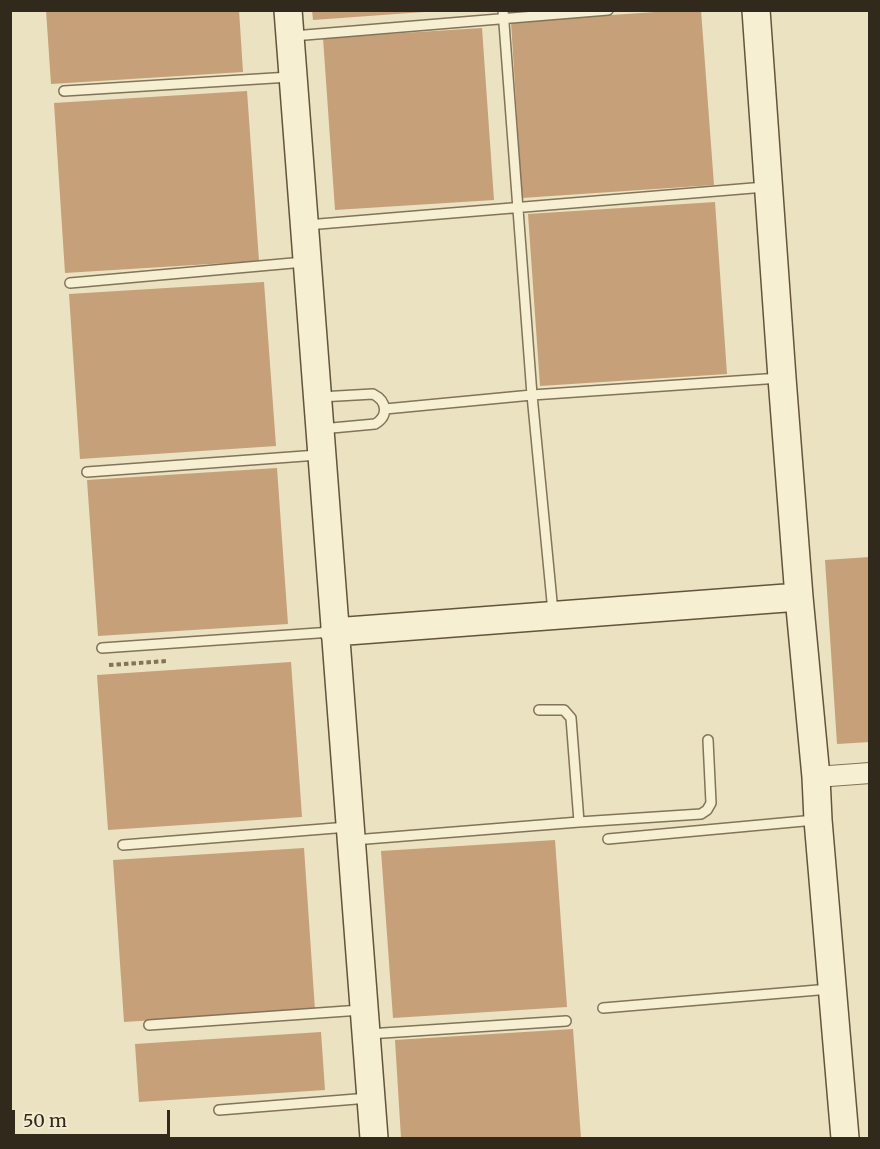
<!DOCTYPE html>
<html>
<head>
<meta charset="utf-8">
<style>
	body { margin:0 }
	#map { position:relative; width:880px; height:1149px; overflow:hidden; background:#eae2c0; font-family:Merriweather,serif }
	canvas { display:block }
	.frame { position:absolute; inset:0; border:12px solid #32291d; pointer-events:none }
	.scale { position:absolute; left:12px; top:1110px; width:158px; height:27px; box-sizing:border-box; border:3px solid #32291d; border-top:0; padding-left:8px; font-size:18px; line-height:21px; white-space:nowrap; color:#32291d; -webkit-text-stroke:4px #f2ebcf; paint-order:stroke }
</style>
</head>
<body>
<div id="map">
<canvas width="880" height="1149"></canvas>
<div class="frame"></div>
<div class="scale">50 m</div>
</div>
<script>
const context = document.querySelector('canvas').getContext('2d');
context.lineJoin = 'round';
function fill(path, color) {
  context.fillStyle = color;
  context.fill(path, 'evenodd');
}
function trace(path, color, width, dash) {
  context.strokeStyle = color;
  context.lineWidth = width;
  context.lineCap = dash ? 'butt' : 'round';
  context.setLineDash(dash || []);
  context.stroke(path);
}
fill(new Path2D(`
	M46,10H239L243,72L51,84Z
	M312,10H424V12L313,20Z
	M684,10H701L714,185L522,198L511,22Z
	M482,28L494,200L335,210L323,38Z
	M247,91L259,261L65,273L54,103Z
	M715,202L727,374L540,386L528,214Z
	M264,282L276,446L80,459L69,294Z
	M277,468L288,624L98,636L87,480Z
	M870,557V742L837,744L825,560Z
	M291,662L302,817L108,830L97,675Z
	M555,840L567,1007L393,1018L381,851Z
	M304,848L315,1010L124,1022L113,860Z
	M573,1029L581,1138H401L395,1040Z
	M321,1032L325,1090L139,1102L135,1044Z`), '#c6a078');
const lane = new Path2D(`
	M503,10L532,395L553,612
	M293,36L608,10
	M64,91L290,77
	M307,225L765,187
	M70,283L304,262
	M320,397L373,394C387,401 389,416 375,424L321,429
	M385,409L532,395L780,378
	M87,472L318,455
	M102,648L332,632
	M539,710H564L571,718L579,822
	M608,839L815,820
	M354,840L579,822L701,814L707,810L711,803L708,740
	M123,845L348,827
	M603,1008L830,989
	M149,1025L361,1010
	M368,1034L566,1021
	M219,1110L369,1098`);
const street = new Path2D(`
	M816,777L870,773`);
const secondary = new Path2D(`
	M288,10L374,1138
	M756,10L782,378L799,597L816,777L818,820L845,1138
	M334,632L799,597`);
trace(lane, '#827359', 12);
trace(street, '#827359', 22);
trace(secondary, '#63543c', 30);
trace(new Path2D(`
	M109,665L167,661`), '#827359', 4, [4.5, 3]);
trace(lane, '#f6efd2', 9);
trace(street, '#f6efd2', 20);
trace(secondary, '#f6efd2', 27);
</script>
</body>
</html>
